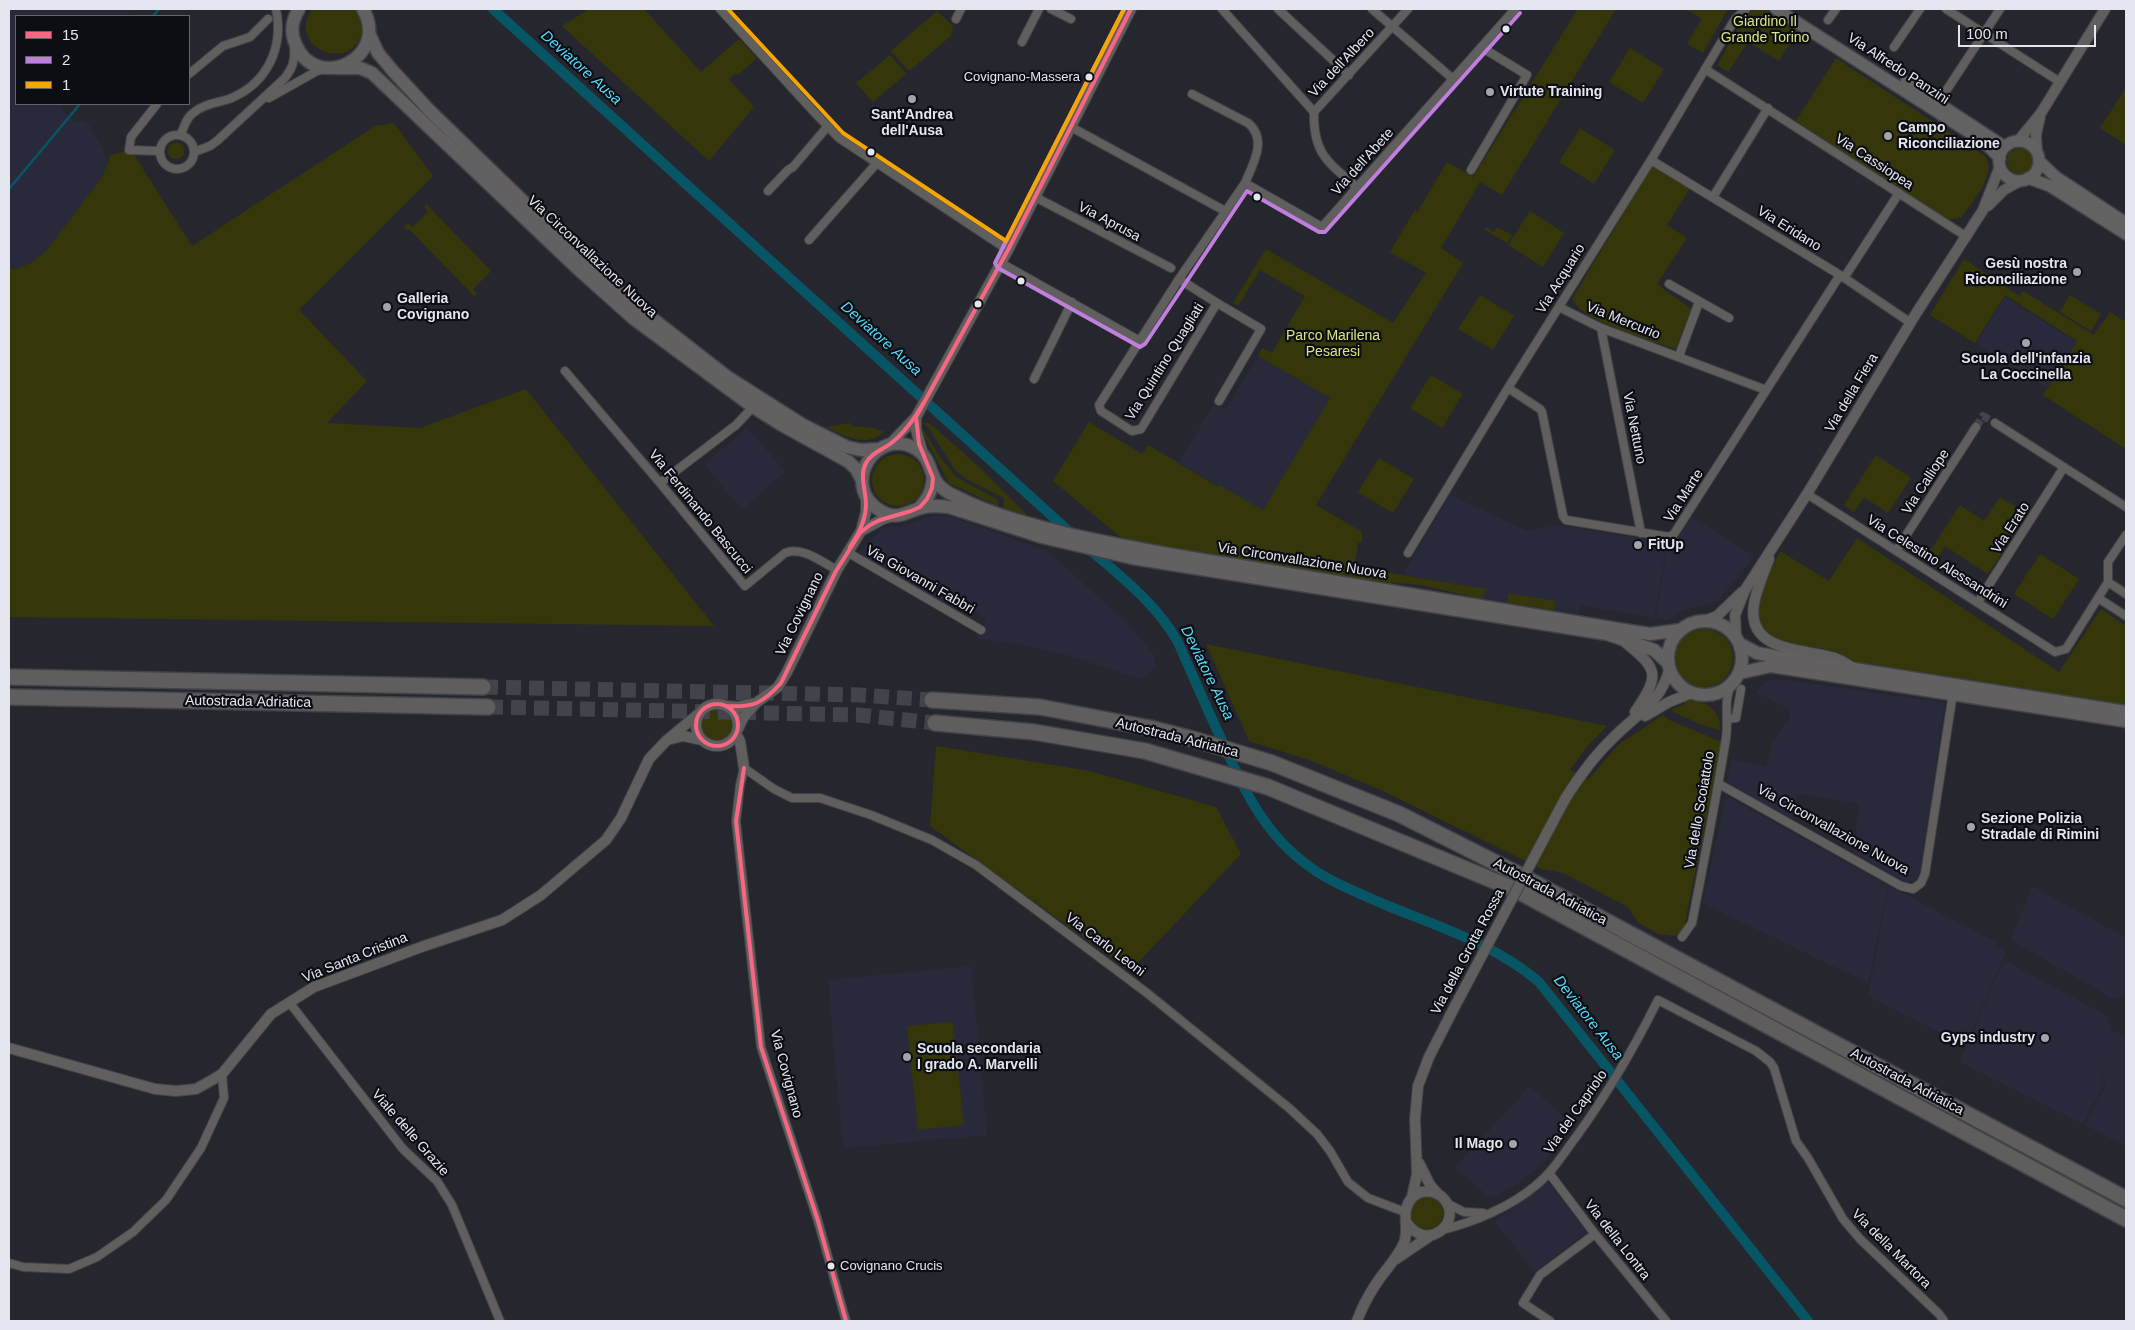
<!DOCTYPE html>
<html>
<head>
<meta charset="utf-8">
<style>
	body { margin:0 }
	#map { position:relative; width:2135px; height:1330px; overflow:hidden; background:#26272e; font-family:Helvetica,sans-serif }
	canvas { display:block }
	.frame { position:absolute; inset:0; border:10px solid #e4e6ef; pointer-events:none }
	.legend { position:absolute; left:15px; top:15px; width:175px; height:90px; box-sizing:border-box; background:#0d0e14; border:1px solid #63646c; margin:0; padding:6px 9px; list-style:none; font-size:15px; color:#e4e6ef }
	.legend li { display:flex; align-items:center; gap:10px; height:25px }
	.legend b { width:25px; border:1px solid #63646c }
	.scale { position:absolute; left:1958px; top:25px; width:138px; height:22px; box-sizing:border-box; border:2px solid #e4e6ef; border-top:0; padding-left:6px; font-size:15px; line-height:18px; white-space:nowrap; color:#e4e6ef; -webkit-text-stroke:4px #0d0e14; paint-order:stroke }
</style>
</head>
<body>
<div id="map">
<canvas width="2135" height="1330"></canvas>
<div class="frame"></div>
<ul class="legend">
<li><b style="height:6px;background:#fa6682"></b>15</li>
<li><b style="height:6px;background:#c07fdc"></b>2</li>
<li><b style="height:6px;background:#f7a600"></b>1</li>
</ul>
<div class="scale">100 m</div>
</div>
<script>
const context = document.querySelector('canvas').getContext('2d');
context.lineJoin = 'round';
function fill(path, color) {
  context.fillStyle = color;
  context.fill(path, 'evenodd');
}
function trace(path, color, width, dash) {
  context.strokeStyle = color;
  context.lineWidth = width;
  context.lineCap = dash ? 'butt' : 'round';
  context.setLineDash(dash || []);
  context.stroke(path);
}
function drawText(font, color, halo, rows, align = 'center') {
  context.font = font + ' Helvetica,sans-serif';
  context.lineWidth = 4.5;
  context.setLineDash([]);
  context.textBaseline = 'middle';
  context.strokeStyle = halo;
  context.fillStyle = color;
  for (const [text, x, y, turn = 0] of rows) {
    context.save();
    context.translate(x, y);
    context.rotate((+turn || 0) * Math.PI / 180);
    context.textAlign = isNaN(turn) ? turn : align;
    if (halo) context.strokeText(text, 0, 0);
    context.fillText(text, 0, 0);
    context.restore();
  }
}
fill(new Path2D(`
	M9,9H132L126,16H16V104H60L63,111L74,121H84L89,125L102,147L108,165L102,177L46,251L32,262L19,268L9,269Z
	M2005,297L2076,342L2047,388L1976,344Z
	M1258,356L1330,398L1263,511L1179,463L1214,404L1226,410Z
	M747,428L785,471L742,510L704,464Z
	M1450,495L1527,531L1558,525L1667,543L1654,618L1580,605L1578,614L1554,610L1556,601L1507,597L1508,603L1482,599L1486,589L1403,575Z
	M933,515L953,517L1049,552L1126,622L1153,653L1156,661L1155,667L1141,679L1067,655L1030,646L977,638L986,619L955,601L946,605L858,553L884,527L908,525Z
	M1691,517L1754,556L1718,601L1683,610L1668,620L1656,618L1668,543L1674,544Z
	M1779,679L1945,703L1920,872L1915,880L1908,882L1903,881L1854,853L1859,803L1797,794L1792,820L1727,783L1732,759L1766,767L1771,747L1790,715L1787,708L1756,692L1766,681Z
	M1726,796L1888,886L1868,983L1703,903Z
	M1889,886L1996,942L1994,946L2006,952L1966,1045L1868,996Z
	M2032,886L2126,938V994L2114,999L2011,940Z
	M2004,960L2107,1016L2112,1030L2124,1036L2100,1078L2105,1082L2083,1124L1960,1062Z
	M971,966L987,1135L843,1148L828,980Z
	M2124,1037H2126V1146L2085,1125L2107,1082L2101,1078Z
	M1530,1086L1566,1120L1558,1142L1546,1160L1519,1183L1490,1198L1455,1167Z
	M1547,1181L1587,1232L1534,1272L1495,1221Z`), '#282a3c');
fill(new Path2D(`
	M312,9H356C362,16 363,26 361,35C348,74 286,46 312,9Z
	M589,9H644L701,72L739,39L757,58L738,75L736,73L729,79L754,107L709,161L562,26Z
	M1578,9H1616L1502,195L1480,182L1441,248L1463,263L1316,505L1362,532V542L1358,543L1354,567L1487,589L1482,599L1422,585L1351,579L1123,539L1053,481L1089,422L1142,454L1148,445L1217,486L1219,485L1263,510L1330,398L1258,356L1262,348L1272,353L1305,296L1260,270L1238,306L1233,303L1266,249L1393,323L1426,273L1390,252L1416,208L1417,213L1447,162L1473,177Z
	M1686,9H1728L1703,53L1687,44L1702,19Z
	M1754,9H1766L1802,32L1786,49L1779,61L1748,42L1728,72L1717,65L1746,15Z
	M937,11L953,26L950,37L909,71L891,51Z
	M1630,48L1664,69L1643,103L1609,82Z
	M890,55L906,74L873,102L856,83Z
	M1836,58L1985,156C1998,175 1972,201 1962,217L1949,220L1796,121Z
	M2126,88V145L2100,128Z
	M394,123L433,176L299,310L367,381L327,423L420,428L526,389L714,626L9,617V269L19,268L32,262L46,251L102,177L111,155L131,150L192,246L375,126Z
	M1580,128L1615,150L1594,184L1559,162Z
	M168 151a8 8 0 1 1 16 0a8 8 0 1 1-16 0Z
	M2007 161a13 13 0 1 1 26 0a13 13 0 1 1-26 0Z
	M1653,165L1690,188L1667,225L1687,238L1657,284L1691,309L1676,349C1653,341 1581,321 1572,299Z
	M426,204L496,276L491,271L473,289L477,294L474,296L409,229L407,230L404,227L408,223L412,227L428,212L424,207Z
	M1530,211L1564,233L1543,267L1508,245Z
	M1486,227L1494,232L1497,227L1512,235L1507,243L1484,229Z
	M1964,259L2019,296L2023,291L2094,335L2110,312L2126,322V445L2124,448L2043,395L2077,341L2005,295L1975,343L1930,315Z
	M1480,295L1514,316L1493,350L1458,329Z
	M2070,295L2101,314L2091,331L2060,312Z
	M1431,375L1463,394L1442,428L1410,408Z
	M922,422L925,423L926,422L933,426L979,467L1027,515L1003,508L1004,500L1002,497L968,480L955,470L930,430Z
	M850,423L852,426L874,428L884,432C866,449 844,435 826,427Z
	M920,428L923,429L939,456L956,477L998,500V506L949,483Z
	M872 480a26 26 0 1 1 52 0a26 26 0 1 1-52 0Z
	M1876,455L1911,478L1888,513L1864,497L1854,512L1844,505Z
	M1379,458L1414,479L1393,513L1358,492Z
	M2000,497L2027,514L1988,574L1945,546L1933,564L1925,559L1960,505L1984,521Z
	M1857,538L2059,672L2101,609L2126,626V706L1854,661C1847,657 1840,653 1833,651C1817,646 1799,647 1783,642C1738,628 1767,578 1780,551L1829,581Z
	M2040,554L2079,579L2053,619L2014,594Z
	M1508,593L1556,601L1554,610L1508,603Z
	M1675 658a29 29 0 1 1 58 0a29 29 0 1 1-58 0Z
	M1206,644L1607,726L1586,748L1570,770L1589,779L1618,745L1663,715L1669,720L1722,742L1684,927L1675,936L1659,934L1638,923L1628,907L1563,873L1542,869L1383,791L1312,761L1249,741Z
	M1686,700C1704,699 1722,710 1720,730L1705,726L1673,712L1672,709L1684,704Z
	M700 725a17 17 0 1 1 34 0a17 17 0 1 1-34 0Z
	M936,746L1090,771L1216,807L1241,854L1130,971L930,826Z
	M953,1022L964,1125L918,1130L907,1026Z
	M1411 1213a16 16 0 1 1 32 0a16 16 0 1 1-32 0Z`), '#35370a');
trace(new Path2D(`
	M153,16L159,9
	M9,189L80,104`), '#075666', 2.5);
trace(new Path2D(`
	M493,9L1073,535
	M1088,548C1121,577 1156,603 1178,642C1191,672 1204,702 1218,732C1241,784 1262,833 1310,867C1333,884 1362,894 1388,906C1440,927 1496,945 1539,982L1808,1321`), '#075666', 10);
trace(new Path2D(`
	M1976,427L1983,416L1995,423`), '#42444b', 8, [8, 4]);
trace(new Path2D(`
	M483,687L859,695L932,700
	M488,707L858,715L935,723`), '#42444b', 15, [15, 8]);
const minor = new Path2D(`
	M720,9L814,112L839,138L1008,250
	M1051,9L1071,19
	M1222,9L1314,112C1313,153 1327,162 1357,187
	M1278,9L1349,75
	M1372,9L1453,79
	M1946,9L2060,82
	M956,19L961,9
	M1828,20L1836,9
	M1022,42L1039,9
	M1894,47L1920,9
	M1705,69L1967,237
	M189,74L223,46L250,37L268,19
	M1192,94L1248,123C1268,139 1253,164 1245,183
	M1944,94L2000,9
	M269,98L317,71L325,69
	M157,104L131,137L129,150L160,151
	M1314,112L1408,9
	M1071,127L1225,211
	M160 152a17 17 0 1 1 34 0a17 17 0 1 1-34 0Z
	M180,135C185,127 185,119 193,113C203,104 217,103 229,99C267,84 284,48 276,9
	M194,152L210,146L218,140L284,79C293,68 295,61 294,46
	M1651,160L1840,275L1911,323
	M1471,170L1527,75L1481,47
	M768,191L788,170L793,167L828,126
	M1035,197L1171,268
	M1713,197L1768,108
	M809,240L876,164
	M1001,263L1140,341
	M1844,278L1899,193
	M1179,279L1217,303L1141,429L1132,431L1101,411L1099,405L1179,279L1245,183L1322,227L1515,9
	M1669,284L1729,318
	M1217,303L1261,329L1219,401
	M1559,307L1601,328L1766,390
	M1601,328L1641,533
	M1679,356L1699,302
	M565,371L660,483L745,586L785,553C802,546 822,562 837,570
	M1034,379L1072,302
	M1508,388L1540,409L1542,412L1563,516L1566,520L1669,537L1674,534L1840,275
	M1995,423L2126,507
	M660,483L736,425L753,407
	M1807,494L2055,652L2066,649L2108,582V562L2126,535
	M1896,551L1976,427
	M847,552L981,630
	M1408,553L1508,388L1651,160L1735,19L1746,9
	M2108,582L2126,594
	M2098,598L2126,616
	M1978,602L2064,467
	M1727,719L1736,718L1741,689
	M1719,784L1901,886L1913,889L1921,883L1925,874L1953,693
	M1682,937L1692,923C1704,861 1716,800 1726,738C1729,719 1723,703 1731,685
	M289,1002L403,1149L437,1181L452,1205L500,1321
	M1549,1173L1595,1234L1666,1321
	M1448,1204L1464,1212L1483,1213
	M1442,1230C1474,1222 1510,1207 1535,1186C1552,1173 1563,1154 1576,1137C1608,1093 1634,1048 1658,1000L1756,1051L1770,1062L1774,1068L1796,1141L1808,1158L1843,1219L1860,1239L1939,1314L1944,1321
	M9,1263L23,1267L69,1269L97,1257L133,1232L166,1200L201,1148L224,1098L222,1074
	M846,1321L818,1221L761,1047L736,821L740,785L744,768L774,789L792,798H820L871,815L932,840L976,865L1147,993L1289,1108L1317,1134L1330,1151L1348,1182L1368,1198L1405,1212
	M1550,1321L1523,1303L1540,1275L1595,1234`);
const tertiary = new Path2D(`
	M2018,141L2041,113L2105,9
	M2037,151L2036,135L2040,117
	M1988,206L2004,190L2022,180
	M916,417V430L923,454
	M889,445L916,417L937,379L1008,250L1131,9
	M861,531L883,519L896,515
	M1769,559C1764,572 1758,586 1755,599C1742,653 1803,648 1835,658C1841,660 1846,664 1852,667
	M1704,621L1717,616L1742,592
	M1736,638L1735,615L1745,590L1807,494L1917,312L1983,210L2000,166
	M1626,643C1660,670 1659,676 1635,712
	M696 725a21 21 0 1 1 42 0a21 21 0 1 1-42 0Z
	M726,706L738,707L756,703
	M1645,716L1669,702L1691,693
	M738,729L743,718L756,703L778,687L787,672L837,570L861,531L866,512V496
	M736,734L740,741L744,768
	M671,739L683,736L702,740
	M1565,799C1579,777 1594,756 1613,738C1635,715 1661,703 1669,670
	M9,1048L155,1089L176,1091L196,1089L212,1080L222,1074L271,1014L314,987L424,946L502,920L541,895L606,840L621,818L649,759L667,740L697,715
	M1419,1163L1430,1185L1438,1194
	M1412,1197L1417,1174L1415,1119L1418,1086
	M1396,1259L1430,1236
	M1357,1321C1361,1310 1367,1298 1374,1287C1383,1272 1397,1259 1404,1243C1410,1228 1400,1212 1411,1199C1419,1189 1435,1189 1444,1199C1464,1222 1427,1253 1407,1223`);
const secondary = new Path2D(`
	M1776,9L1983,141L2000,158
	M1906,82L2005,147
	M1999 161a20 20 0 1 1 40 0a20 20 0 1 1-40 0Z
	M2039,161L2056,177L2126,223
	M2028,178L2050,186L2126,234`);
const primary = new Path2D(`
	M299,9C292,20 290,33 296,45C316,93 391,58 363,9
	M369,33L378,53L393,71L430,111L561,238L631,302L726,376L803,425L847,447L861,450L880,449
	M336,68H360L372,73L578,269L634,319L753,407L780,424L849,462L856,469L862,480
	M919,508C929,498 932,490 933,476
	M1668 658a37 37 0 1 1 74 0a37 37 0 1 1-74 0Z
	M1740,644L1757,653L1778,657L2126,712
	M1667,662L1654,650L1607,634L1132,558L1042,537L949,507C939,506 930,505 921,508C905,512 898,521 881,511C838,486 877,425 916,449C932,459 928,472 938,484C943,490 950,494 957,497C990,514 1029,524 1064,533C1121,546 1178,556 1235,565C1367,587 1499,609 1630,631L1650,634L1680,630
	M1739,673L1771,666L2126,721`);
const motorway = new Path2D(`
	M9,677L483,687
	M9,697L488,707
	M932,700L1040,707L1150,728L1193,739L1272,763L1399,814L1518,874L2126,1199
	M935,723L1034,732L1145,751L1268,787L1516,890L2126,1219`);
trace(minor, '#414348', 10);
trace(tertiary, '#414348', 12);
trace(secondary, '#414348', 14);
trace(primary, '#414348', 15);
trace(motorway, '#414348', 18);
trace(minor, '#615f5e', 8);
trace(tertiary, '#615f5e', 10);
trace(secondary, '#636262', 11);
trace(primary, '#626061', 12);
trace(motorway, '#5f5d5e', 15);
const tertiaryBridge = new Path2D(`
	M1418,1086L1429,1057L1454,1008L1565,799`);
trace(tertiaryBridge, '#414348', 12, []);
trace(tertiaryBridge, '#615f5e', 10);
trace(new Path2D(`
	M850,547C859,534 866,520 866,504C866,490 859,476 866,463C871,453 882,450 890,444C905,433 915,418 924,402
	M696 725a21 21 0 1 1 42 0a21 21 0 1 1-42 0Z
	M726,706C753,708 763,703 781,683L836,571L860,533L870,525L880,520L911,511L920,507L927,499L932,488L933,478L919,444L916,417L1008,250L1131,9
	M744,768L736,821L761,1047L818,1221L846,1321`), '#fa6682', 4);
trace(new Path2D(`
	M1124,9L995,263L998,268L1140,347L1145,344L1247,191L1319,232H1325L1520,13`), '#c07fdc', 4);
trace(new Path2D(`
	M728,9L843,133L1006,241L1124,9`), '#f7a600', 4);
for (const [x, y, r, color] of [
	[1506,29,4.5,"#e4e6ef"],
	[1089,77,4.5,"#e4e6ef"],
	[1490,92,5,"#a2a3ab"],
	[912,99,5,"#a2a3ab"],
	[1888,136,5,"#a2a3ab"],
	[871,152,4.5,"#e4e6ef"],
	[1257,197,4.5,"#e4e6ef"],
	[2077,272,5,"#a2a3ab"],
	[1021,281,4.5,"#e4e6ef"],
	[978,304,4.5,"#e4e6ef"],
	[387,307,5,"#a2a3ab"],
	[2026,343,5,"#a2a3ab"],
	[1638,545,5,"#a2a3ab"],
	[1971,827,5,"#a2a3ab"],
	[2045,1038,5,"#a2a3ab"],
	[907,1057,5,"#a2a3ab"],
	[1513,1144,5,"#a2a3ab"],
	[831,1266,4.5,"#e4e6ef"]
]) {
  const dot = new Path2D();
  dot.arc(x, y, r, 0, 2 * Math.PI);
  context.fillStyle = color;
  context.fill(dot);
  trace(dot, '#0d0e14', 2);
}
drawText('13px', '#e4e6ef', '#0d0e14', [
	["Covignano-Massera",1080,77],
	["Covignano Crucis",840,1266,"left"]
], 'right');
drawText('14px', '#dde480', '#0d0e14', [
	["Giardino Il",1765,22],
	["Grande Torino",1765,38],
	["Parco Marilena",1333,336],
	["Pesaresi",1333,352]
]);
drawText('14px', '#e4e6ef', '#0d0e14', [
	["Via dell'Albero",1342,63,-47],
	["Via Alfredo Panzini",1898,69,33],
	["Via dell'Abete",1363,162,-48],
	["Via Cassiopea",1874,162,33],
	["Via Aprusa",1109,222,28],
	["Via Eridano",1789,229,32],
	["Via Circonvallazione Nuova",592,257,43],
	["Via Acquario",1561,279,-58],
	["Via Mercurio",1623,321,22],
	["Via Quintino Quagliati",1165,362,-58],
	["Via della Fiera",1852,393,-59],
	["Via Nettuno",1634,428,79],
	["Via Calliope",1926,482,-57],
	["Via Marte",1684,496,-57],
	["Via Ferdinando Bascucci",700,512,51],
	["Via Erato",2011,528,-57],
	["Via Circonvallazione Nuova",1302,561,9],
	["Via Celestino Alessandrini",1937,562,32],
	["Via Giovanni Fabbri",920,580,30],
	["Via Covignano",800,614,-64],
	["Autostrada Adriatica",248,702,1],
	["Autostrada Adriatica",1177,738,14],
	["Via dello Scoiattolo",1700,810,-80],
	["Via Circonvallazione Nuova",1833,830,29],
	["Autostrada Adriatica",1550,892,28],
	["Via Carlo Leoni",1105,945,37],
	["Via della Grotta Rossa",1468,952,-62],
	["Via Santa Cristina",355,958,-22],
	["Via Covignano",786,1074,75],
	["Autostrada Adriatica",1907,1082,28],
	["Via del Capriolo",1576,1112,-55],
	["Viale delle Grazie",410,1133,49],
	["Via della Lontra",1617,1240,52],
	["Via della Martora",1891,1249,45]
]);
drawText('bold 14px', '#e4e6ef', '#0d0e14', [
	["Virtute Training",1500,92],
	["Sant'Andrea",912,115,"center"],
	["dell'Ausa",912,131,"center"],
	["Campo",1898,128],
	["Riconciliazione",1898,144],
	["Gesù nostra",2067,264,"right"],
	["Riconciliazione",2067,280,"right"],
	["Galleria",397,299],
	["Covignano",397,315],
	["Scuola dell'infanzia",2026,359,"center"],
	["La Coccinella",2026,375,"center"],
	["FitUp",1648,545],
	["Sezione Polizia",1981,819],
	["Stradale di Rimini",1981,835],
	["Gyps industry",2035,1038,"right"],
	["Scuola secondaria",917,1049],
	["I grado A. Marvelli",917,1065],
	["Il Mago",1503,1144,"right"]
], 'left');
drawText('italic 15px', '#53ddfd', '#0d0e14', [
	["Deviatore Ausa",581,68,42],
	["Deviatore Ausa",881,339,42],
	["Deviatore Ausa",1207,673,64],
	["Deviatore Ausa",1588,1018,52]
]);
</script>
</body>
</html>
